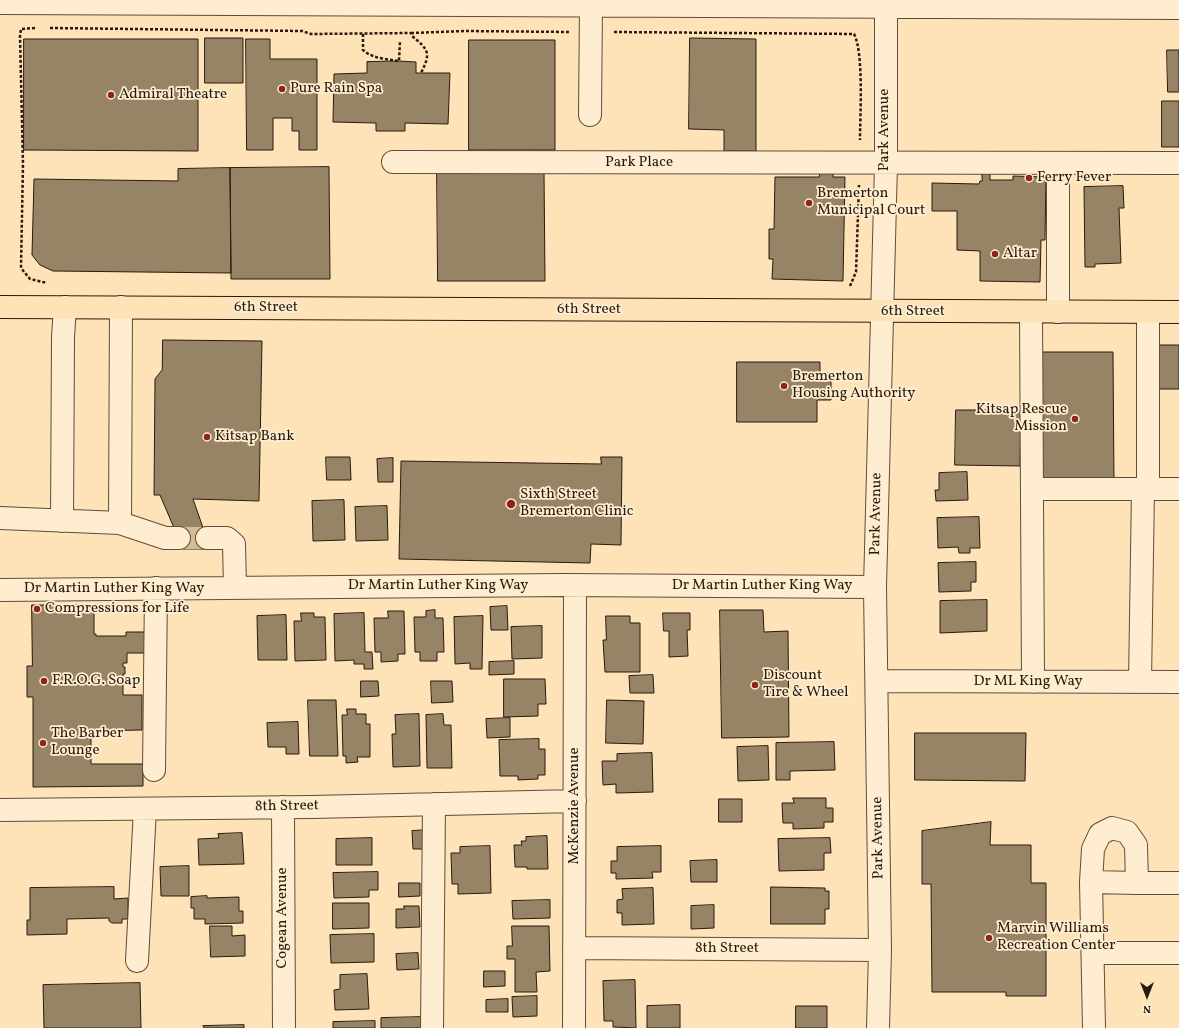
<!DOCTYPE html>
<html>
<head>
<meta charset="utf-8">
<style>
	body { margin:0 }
	#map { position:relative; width:1179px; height:1028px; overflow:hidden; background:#fee3b8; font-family:Vollkorn,serif }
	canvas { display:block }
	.north { position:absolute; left:1127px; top:976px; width:40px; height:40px; -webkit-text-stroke:3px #feedd1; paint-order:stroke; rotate:180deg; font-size:11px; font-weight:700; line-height:16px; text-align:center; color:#281b0e }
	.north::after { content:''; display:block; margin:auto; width:14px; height:18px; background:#281b0e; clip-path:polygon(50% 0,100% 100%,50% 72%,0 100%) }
</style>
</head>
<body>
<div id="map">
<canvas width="1179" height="1028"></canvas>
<div class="north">N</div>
</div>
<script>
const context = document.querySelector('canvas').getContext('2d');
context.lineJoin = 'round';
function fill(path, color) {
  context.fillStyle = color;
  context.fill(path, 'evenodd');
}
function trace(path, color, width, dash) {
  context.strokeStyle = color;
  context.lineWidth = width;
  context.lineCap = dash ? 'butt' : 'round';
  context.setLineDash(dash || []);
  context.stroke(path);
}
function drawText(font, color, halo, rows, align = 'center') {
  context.font = font + ' Vollkorn,serif';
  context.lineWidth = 3.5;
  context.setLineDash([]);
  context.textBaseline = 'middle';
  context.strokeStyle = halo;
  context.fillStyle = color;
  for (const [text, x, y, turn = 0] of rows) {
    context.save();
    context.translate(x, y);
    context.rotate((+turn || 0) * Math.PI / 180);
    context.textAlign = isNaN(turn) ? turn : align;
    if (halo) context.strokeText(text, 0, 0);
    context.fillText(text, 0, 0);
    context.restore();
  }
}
const building = new Path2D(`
	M205,38H243V83H205Z
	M690,38L756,39V151H724V130L689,129Z
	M24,39H198V151L24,150Z
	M246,39H270V59H317V150H299V131H292V118H273V150H247Z
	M469,40H555V150H469Z
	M1167,50H1179V92H1168Z
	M399,61L416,62V73H450L448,124L405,123V131H376V123L333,122L334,74L367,73V62Z
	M1162,101H1179V147H1162Z
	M329,167L330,279H231L230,168Z
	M820,167H833V177H845L843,281L772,279L773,259H769V229H774L775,177H819Z
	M230,168L231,273L53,271L40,265L32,255L34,179L178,181V169Z
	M437,172H544L545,281H438Z
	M982,173H990V180H1013V176L1046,177L1045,240H1041L1040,282L980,281V251L957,250V211H932V183L979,184L980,181H982Z
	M1123,186L1124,208H1119L1121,263L1095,264V267H1085L1084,187Z
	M163,340L262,341L259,501L193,499L209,545L206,549H183L160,495H154L155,379L162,370Z
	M1155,345H1179V389H1155Z
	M1036,352H1113L1114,486H1036Z
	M737,362H820V373H831V400H817V422H737Z
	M956,410H1021L1020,466L955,465Z
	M326,457H350L351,480H327Z
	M601,457H622L621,545L591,544L590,563L399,559L401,461L601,464Z
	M393,458V482H378L377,459Z
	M967,472L968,500L936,501L935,490H939V473Z
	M344,500L345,540L313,541L312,501Z
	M387,506L388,540L356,541L355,507Z
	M979,517L980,548H970V553H959L958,547L938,548L937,518Z
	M976,562V582H971V591L939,592L938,563Z
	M987,600V631L940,633V601Z
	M32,605H94V634H96V636H126V632H146V653H127V663H123V667H125V674H123V695H142V730L91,731V764H143V786L33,787V697H27V666H32Z
	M507,606L508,630H491L490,607Z
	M435,610V618H443L444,652H437V661H420V652H415L414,617H426V611Z
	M720,610H763L764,632L788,631L789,737L722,738Z
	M388,611H404L405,654H398V661L381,662V652H375L374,618H388Z
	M301,613H314V617H325L326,660L295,661L294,621H301Z
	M364,613L365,652H372L373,669H364V664H354V660L335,661L334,614Z
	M663,613H690V630H687L688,656L669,657V631H664Z
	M286,615L287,660H258L257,616Z
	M483,616L482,669H470V663L455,664L454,617Z
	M606,616H630V623H640V672H605L603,640H606Z
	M542,626V658L512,659L511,627Z
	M514,661V674L489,675V662Z
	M653,675L654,693H630L629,676Z
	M504,679H545L546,704H538V716L504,717Z
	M361,681H378L379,696L361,697Z
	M431,681H452L453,702L432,703Z
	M308,700H336L338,756H310Z
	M607,700L644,701L643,744L606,743Z
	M347,709H356V714H366V724H370V757H357L358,762L346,763V756H343L342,715H347Z
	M419,714L420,766L393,767L392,734H396L395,715Z
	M443,714L444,725H451L452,768H427L426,715Z
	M510,718V737L487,738L486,719Z
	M298,722L299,754H286V747H268L267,723Z
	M915,733H1026L1025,781L915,780Z
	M539,739V749H545V775H538V779L518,780V776H500L499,740Z
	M834,742L835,770L790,771V780H776V743Z
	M768,746L769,780L738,781L737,747Z
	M652,753L653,792L616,793V784L603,785L602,761H617V754Z
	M793,798H826V808H833V822H824V828L793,829V823H783L782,803H794Z
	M719,799H742V822H719Z
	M991,822L990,845H1031V883H1046V996H1006V992H932L931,884H922V831Z
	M428,830V849H413L412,831Z
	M242,833L244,864L199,865L198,839L219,838L218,834Z
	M547,836L548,869H527V867H515L514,845H522L521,841H526V837Z
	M372,838V865H336V839Z
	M830,838L831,853H824V870L779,871L778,839Z
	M490,846L491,893L458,894V884H452L451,853H460V847Z
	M661,846V872H652L653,878L616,879V873H611V861H617V847Z
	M717,860V882H691L690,861Z
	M189,866V896H161L160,867Z
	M378,872V890H369V897L334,898L333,873Z
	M399,883H420V896L399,897Z
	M114,887V899L128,898V919H122V923H112L109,921V918L67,919V934L27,935V920H30V888Z
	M771,887L825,888V891H829V909H825V924H771Z
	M653,888L654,924L622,925V913H617V900L623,899L622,889Z
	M207,896V898L239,897V911H243V923L205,924V919H194V908H191V897Z
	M550,900V918L513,919L512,901Z
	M333,903H369V928L333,929Z
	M714,905V928L691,929V906Z
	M404,906H419L420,927L396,928V909H404Z
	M210,926H232V936L245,935V956L211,957Z
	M512,926H549L550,971L536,972L537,992H515V959H507V946H512Z
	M374,934V962L331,963L330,935Z
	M418,953L419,969L397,970L396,954Z
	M484,971H505V986L484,987Z
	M367,974L369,1009L335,1010L334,990L340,989V975Z
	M635,980L636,1028L613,1027V1021H604L603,981Z
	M140,983L141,1028H44L43,985Z
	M537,996V1016L513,1017L512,997Z
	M508,999V1012H486V1000Z
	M680,1005V1028H647V1006Z
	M796,1006H827V1028H796Z
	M423,1017V1028H381V1018Z
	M375,1021V1028H333V1022Z
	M244,1025V1028H204L203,1026Z`);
fill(building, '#978366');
trace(building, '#281b0e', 1);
trace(new Path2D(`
	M179,538H207`), '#d3bb96', 22, [22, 11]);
const minor = new Path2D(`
	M0,3L1179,8
	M590,115L591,5
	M393,162L1179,163
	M1058,164V312
	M1031,312L1033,682
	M1148,312V489
	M1032,489H1179
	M0,518L120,523L165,538H179
	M62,521L63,337L65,307
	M120,523L121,307
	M207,538H227L234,544L235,588
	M0,590L563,585L875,587
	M877,681L1179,682
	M1140,682L1143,489
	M154,770L156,588
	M283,807L284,1028
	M0,810L312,807L575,801
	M1091,882L1137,883
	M574,948L880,950
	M1094,953H1179
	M137,961L145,809
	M432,1028L434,804
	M574,1028L575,585
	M878,1028L880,950L875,587L886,164V0
	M1094,1028L1091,882L1093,849L1100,834L1112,828L1127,832L1136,845L1137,883H1179`);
const major = new Path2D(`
	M0,307L1179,312`);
trace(minor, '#5e4d38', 24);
trace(major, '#281b0e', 24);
trace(new Path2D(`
	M35,28L21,29L20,36L23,164L21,268L30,279L47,283
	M50,28L302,31L311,34L411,33L412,36C429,50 431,53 421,73
	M614,32L854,34C864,53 860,116 860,140
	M411,33L466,31L569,32
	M363,34V50C373,59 387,59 399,61L400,41
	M850,286L856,272L859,185`), '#281b0e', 2.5, [3, 2]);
trace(minor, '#feedd1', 22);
trace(major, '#fee3b8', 22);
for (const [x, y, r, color] of [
	[282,89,4,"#8f2418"],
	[111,95,4,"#8f2418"],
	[1029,178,4,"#8f2418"],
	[809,203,4,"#8f2418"],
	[995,254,4,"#8f2418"],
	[784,386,4,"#8f2418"],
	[1075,419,4,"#8f2418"],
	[207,437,4,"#8f2418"],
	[511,504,5,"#8f2418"],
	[37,609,4,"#8f2418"],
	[44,681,4,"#8f2418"],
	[755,685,4,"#8f2418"],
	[43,743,4,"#8f2418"],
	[989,938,4,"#8f2418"]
]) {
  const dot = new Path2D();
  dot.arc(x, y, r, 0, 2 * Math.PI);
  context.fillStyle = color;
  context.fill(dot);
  trace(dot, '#feedd1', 1.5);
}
drawText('15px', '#281b0e', '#feedd1', [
	["Pure Rain Spa",290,89],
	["Admiral Theatre",119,95],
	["Ferry Fever",1037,178],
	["Bremerton",817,194],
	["Municipal Court",817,211],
	["Altar",1003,254],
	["Bremerton",792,377],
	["Housing Authority",792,394],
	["Kitsap Rescue",1067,410,"right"],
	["Mission",1067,427,"right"],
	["Kitsap Bank",215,437],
	["Sixth Street",520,495],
	["Bremerton Clinic",520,512],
	["Compressions for Life",45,609],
	["Discount",763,676],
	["Tire & Wheel",763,693],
	["F.R.O.G. Soap",52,681],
	["The Barber",51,734],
	["Lounge",51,751],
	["Marvin Williams",997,929],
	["Recreation Center",997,946]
], 'left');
drawText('15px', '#281b0e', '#feedd1', [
	["Park Avenue",885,130,-90],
	["Park Place",639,163],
	["6th Street",266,308],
	["6th Street",589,310],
	["6th Street",913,312],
	["Park Avenue",877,514,-89],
	["Dr Martin Luther King Way",438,586],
	["Dr Martin Luther King Way",762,586],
	["Dr Martin Luther King Way",114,589],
	["Dr ML King Way",1028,682],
	["McKenzie Avenue",575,806,-90],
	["8th Street",287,807,-1],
	["Park Avenue",879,838,-91],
	["Cogean Avenue",283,918,-90],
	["8th Street",727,949]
]);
</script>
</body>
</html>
